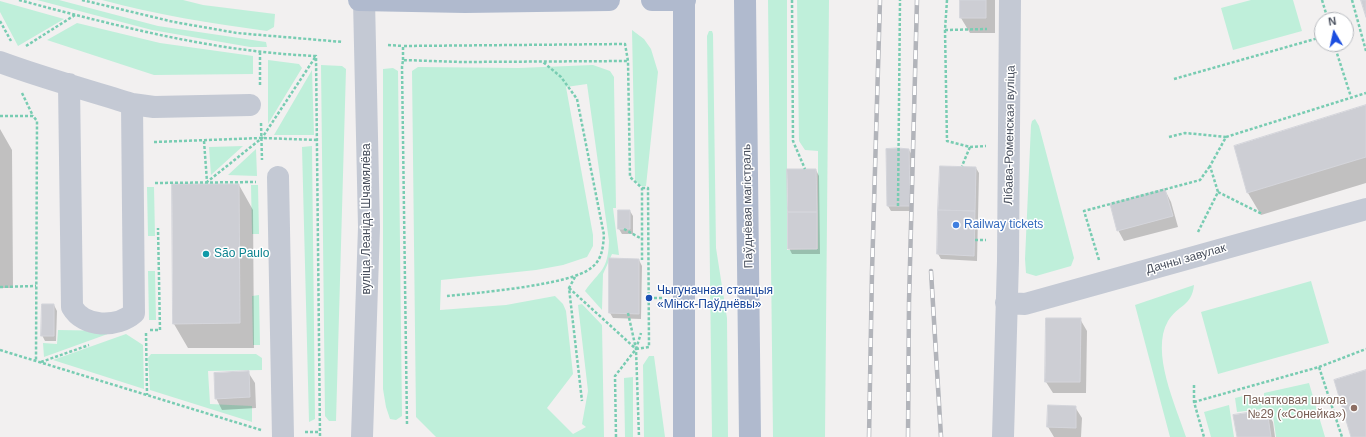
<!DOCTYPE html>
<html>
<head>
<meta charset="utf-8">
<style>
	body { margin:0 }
	#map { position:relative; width:1366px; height:437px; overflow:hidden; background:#f2f0f0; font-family:Helvetica,sans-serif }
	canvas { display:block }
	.north { position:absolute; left:1314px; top:12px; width:40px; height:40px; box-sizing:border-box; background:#fff; border:1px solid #b6b9be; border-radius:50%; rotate:351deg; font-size:11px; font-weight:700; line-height:16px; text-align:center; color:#484f5d }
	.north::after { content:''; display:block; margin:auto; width:14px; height:18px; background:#1c4ee0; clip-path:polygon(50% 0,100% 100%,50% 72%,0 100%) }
</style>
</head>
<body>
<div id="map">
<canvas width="1366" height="437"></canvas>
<div class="north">N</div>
</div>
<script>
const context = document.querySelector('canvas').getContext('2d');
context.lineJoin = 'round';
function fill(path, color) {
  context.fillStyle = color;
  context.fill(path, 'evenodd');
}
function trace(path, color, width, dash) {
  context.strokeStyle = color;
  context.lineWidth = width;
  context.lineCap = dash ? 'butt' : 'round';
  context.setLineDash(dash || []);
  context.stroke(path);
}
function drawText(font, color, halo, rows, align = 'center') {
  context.font = font + ' Helvetica,sans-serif';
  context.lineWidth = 3;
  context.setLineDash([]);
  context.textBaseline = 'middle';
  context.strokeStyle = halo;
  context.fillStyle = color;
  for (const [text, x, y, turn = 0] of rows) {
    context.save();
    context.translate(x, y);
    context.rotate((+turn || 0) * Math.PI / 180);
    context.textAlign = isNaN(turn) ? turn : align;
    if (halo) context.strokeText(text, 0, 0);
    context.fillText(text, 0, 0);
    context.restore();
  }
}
fill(new Path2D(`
	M37,0H59L158,26L266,42L267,47H250L152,30Z
	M102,0H183L203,5L275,14L274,27L267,31C211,23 156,15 102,0Z
	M768,0H787V250L818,249V151L805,150L799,141L797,0H829L825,437H773Z
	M1251,0H1293L1302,31L1233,50L1221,8Z
	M0,1L64,19L18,46L0,12Z
	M77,23L160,43L253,56V74L154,75L47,40Z
	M632,30L644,39L651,49L658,72L646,186H641L635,180Z
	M709,31H712L713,34L716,248L727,318L728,437H712L707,36Z
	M268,60L299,64L302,68L268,124Z
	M321,65L342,66L346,69L336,421H329L325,416Z
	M593,65L610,71L614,77V82L616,208H613L619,255L612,254L603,274L602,310L585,291C600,270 608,271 609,241L587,84L566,87L593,235V246L587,257L563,265L536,270L441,280L440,310L506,305L555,296L563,304L566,311L573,374L547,408L573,434L586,427L582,424L588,391L578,305L582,304L602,325L604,437H436L416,417L412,71L418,67L519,68Z
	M393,68L398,71L402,416L396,420L390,419L386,407L383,389V69Z
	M312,70L314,135H274Z
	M1035,119L1039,126L1074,258L1071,266L1036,276L1026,273L1025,259L1031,125L1032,121Z
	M243,146L211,175L209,147Z
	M312,146L315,419L309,422L302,147Z
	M256,149L257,176L228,175Z
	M251,185H258L259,234H252Z
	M147,187H154L155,236H148Z
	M148,271H155L156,320H149Z
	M1311,281L1329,343L1218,374L1201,312Z
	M1194,285C1192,306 1178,305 1168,321C1150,352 1176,406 1186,437H1170L1135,305Z
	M259,295L260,345H253L252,296Z
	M58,330L116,331L44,357L43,343L57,344Z
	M126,334L143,345L144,389L53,360Z
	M151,354H256L262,358V370L208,371L210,404L252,406V422L150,390L148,358Z
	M649,356H654L665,437H644L643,365Z
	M633,377V437H625L624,378Z
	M1309,383L1325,437H1276L1272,408L1237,412L1235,398L1247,395L1249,402L1264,400V393Z
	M1229,405L1234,437H1211L1204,412Z`), '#bfefda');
fill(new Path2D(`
	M961,0H995V33H970L961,18Z
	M1366,106V183L1261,215L1248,193Z
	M0,129L12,150L13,288H0Z
	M909,150L912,155L913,211H891L888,206Z
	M976,168L979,173L977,261L941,259L938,254Z
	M816,170L819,176L820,254H792L789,248Z
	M239,185L253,210L254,348H188L174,324Z
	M1165,190L1171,202L1178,227L1124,241L1118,230Z
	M630,211L633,216V234H622L619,229Z
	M639,260L642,266L641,319L613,318L610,313Z
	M54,305L57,311L56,341H45L42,335Z
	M1080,319L1087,331L1086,393H1053L1046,382Z
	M248,372L255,383L256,408L222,410L216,398Z
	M1049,406L1075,407L1082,418L1081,437H1054L1048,427Z
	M1266,411L1273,422L1275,437H1238Z`), '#0003');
const building = new Path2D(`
	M960,0H986V18H960Z
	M1361,0H1366V17Z
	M1366,105V157L1247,193L1234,146Z
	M898,148L909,149L910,206H887L886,149Z
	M940,166L976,167L975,211L938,210Z
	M787,169H816L817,212H788Z
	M172,184H239L240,323L173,324Z
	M1165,189L1173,216L1117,231L1110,204Z
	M618,210H630V229H618Z
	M938,210L975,211L974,256L937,254Z
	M788,212H817V249H788Z
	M609,258L639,259V314L609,313Z
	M42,304H54V336H41Z
	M1046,318H1081L1080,382H1045Z
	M1366,370V437H1351L1334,380Z
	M249,371L250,397L215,399L214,373Z
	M1048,405L1076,406V428L1047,427Z
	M1267,410L1271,437H1237L1233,415Z`);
fill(building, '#cdced4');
trace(building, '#d4d5db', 1);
trace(new Path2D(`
	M19,0C117,26 215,52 316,56L320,437
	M82,0L174,22L237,33L343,42
	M792,0L793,141L805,169
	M947,0L945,30L947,141L970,147L962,166
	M1322,0L1328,20
	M1352,0L1366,51
	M0,21L11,41
	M945,30L987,29
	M1334,44L1351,97
	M388,45L403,46
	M26,46L75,15
	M260,52V86
	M403,60V46L625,44L628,61L630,177L642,188V260
	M1174,79L1322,37
	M22,93L33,116
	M0,116H33L37,121L36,361
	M261,123L262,160
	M1169,137L1185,133L1226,137
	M204,141L207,182L262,138L316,56
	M154,142L262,138L318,140
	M970,147L986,146
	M155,183L256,182
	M1218,192L1262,214
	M898,206L900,0
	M624,229L642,239
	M1198,232L1218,192L1210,166L1226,137L1366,93
	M975,240H986
	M1099,260L1084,211L1200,180L1210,166
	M575,277L569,288L582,401
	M0,287L36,286
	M569,288L636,349
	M447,296C476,293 571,285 591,268C602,260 603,248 604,235L577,99L561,77L543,62
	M649,298H662
	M628,313L636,349L639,437
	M150,330H160L158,228
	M146,333L147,395
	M636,349L649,347L648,188H642
	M0,350L261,430
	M41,362L89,345
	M1319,367L1366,349
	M1194,385V402L1204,437
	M1194,402L1319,367L1342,437
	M407,424L402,67L403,60L462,62L628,61
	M305,432H320
	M616,437L615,376L636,349L641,333`), '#78ccb2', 2.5, [3, 2]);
trace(new Path2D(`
	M0,62C43,78 88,90 132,104L134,313C117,328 84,328 72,307L69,84
	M132,104L154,107L250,105
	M278,177L283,437
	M1006,303L1025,304L1366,209
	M362,437L369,227L364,0
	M1003,437L1008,261L1010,0`), '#c4c9d4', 22);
trace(new Path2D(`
	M359,0L465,2L609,0
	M652,0H685
	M684,0V437
	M745,0L750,437`), '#b0bace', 22);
const rail = new Path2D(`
	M931,271L941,437
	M869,437L872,272L880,0
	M908,437L909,302L917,0`);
trace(rail, '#b2b4ba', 4.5);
trace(rail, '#fff', 3, [9]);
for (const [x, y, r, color] of [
	[956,225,4,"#3f7fe0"],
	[206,254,4,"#0f9aa8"],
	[649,298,4,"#1a4fb4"],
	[1354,408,4,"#8d6e63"]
]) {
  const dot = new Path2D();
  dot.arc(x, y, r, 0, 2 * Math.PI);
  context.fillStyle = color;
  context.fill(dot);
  trace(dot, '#fff', 1.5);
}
drawText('12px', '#484f5d', '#fff', [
	["Лібава-Роменская вуліца",1010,135,-89],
	["Паўднёвая магістраль",748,206,-91],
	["вуліца Леаніда Шчамялёва",367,219,-90],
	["Дачны завулак",1186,259,-16]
]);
drawText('12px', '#366cbe', '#fff', [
	["Railway tickets",964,225]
], 'left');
drawText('12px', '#0d838f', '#fff', [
	["São Paulo",214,254]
], 'left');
drawText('12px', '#164399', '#fff', [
	["Чыгуначная станцыя",657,291],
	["«Мінск-Паўднёвы»",657,305]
], 'left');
drawText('12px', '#785e54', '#fff', [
	["Пачатковая школа",1346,401],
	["№29 («Сонейка»)",1346,415]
], 'right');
</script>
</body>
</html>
